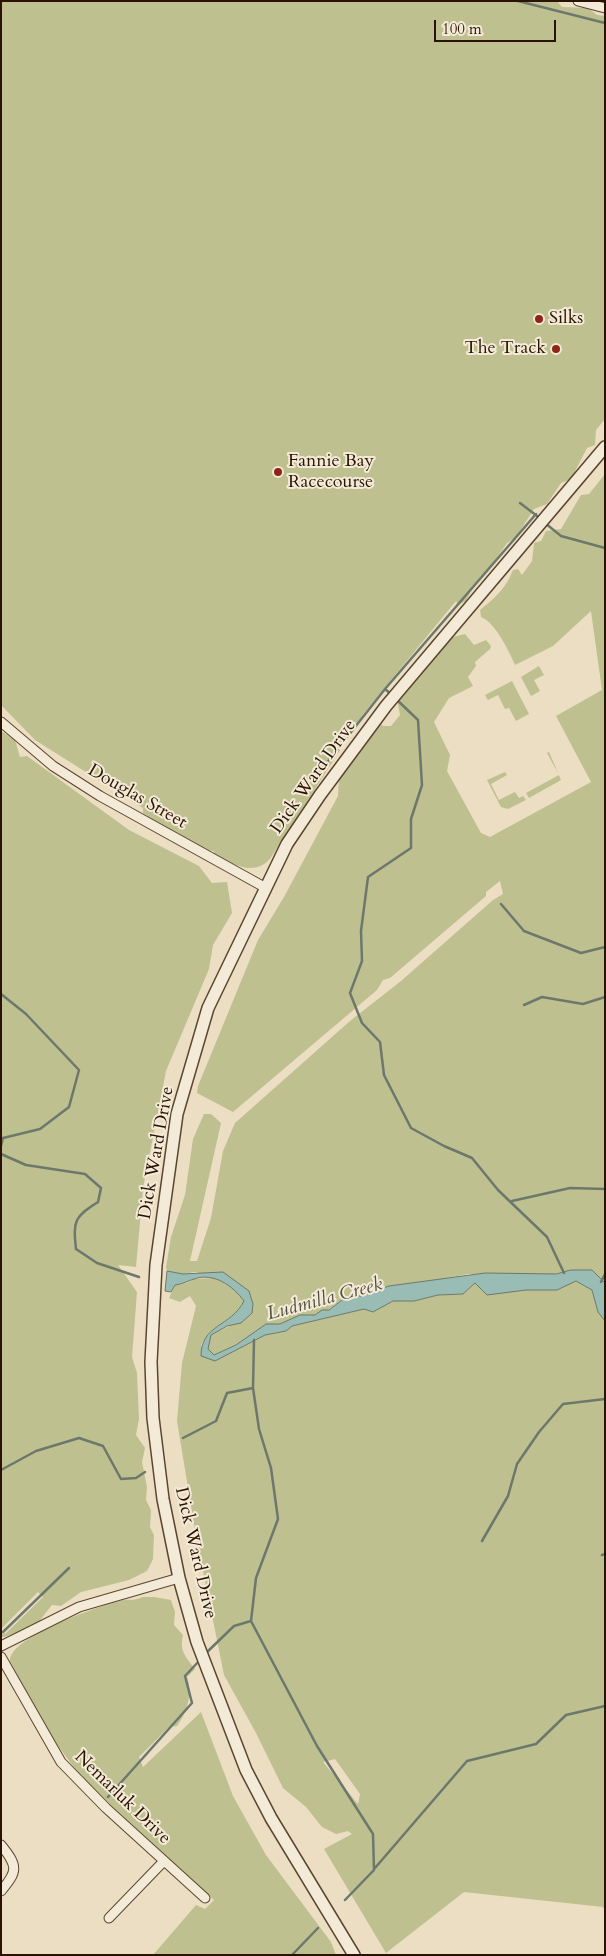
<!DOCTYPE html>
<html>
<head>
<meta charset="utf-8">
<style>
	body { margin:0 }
	#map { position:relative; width:606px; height:1956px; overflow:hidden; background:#ecdec2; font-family:Cardo,serif }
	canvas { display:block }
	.frame { position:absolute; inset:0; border:2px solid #2b1200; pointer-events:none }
	.scale { position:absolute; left:434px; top:20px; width:122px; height:22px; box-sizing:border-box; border:2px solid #2b1200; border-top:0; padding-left:6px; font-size:15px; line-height:18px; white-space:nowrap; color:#2b1200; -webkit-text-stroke:4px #f3ead7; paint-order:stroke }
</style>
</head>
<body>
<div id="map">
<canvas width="606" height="1956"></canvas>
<div class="frame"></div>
<div class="scale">100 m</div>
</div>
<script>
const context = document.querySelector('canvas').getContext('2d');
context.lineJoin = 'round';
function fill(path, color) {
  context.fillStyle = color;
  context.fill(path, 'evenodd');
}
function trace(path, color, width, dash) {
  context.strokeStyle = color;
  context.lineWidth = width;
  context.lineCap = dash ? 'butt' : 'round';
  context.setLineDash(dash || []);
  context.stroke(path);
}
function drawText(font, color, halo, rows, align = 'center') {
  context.font = font + ' Cardo,serif';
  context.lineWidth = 4;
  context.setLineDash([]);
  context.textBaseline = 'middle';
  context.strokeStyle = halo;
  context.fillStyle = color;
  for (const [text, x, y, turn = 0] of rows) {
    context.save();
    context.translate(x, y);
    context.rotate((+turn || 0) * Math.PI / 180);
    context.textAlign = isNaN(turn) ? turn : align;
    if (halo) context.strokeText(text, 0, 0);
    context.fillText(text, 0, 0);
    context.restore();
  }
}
fill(new Path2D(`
	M1,1H557L562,7L588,8L597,15L605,16V419L596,430L595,445L587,448L571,479L561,483L547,504L534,509L516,537L507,543L492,565L474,585L466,601L458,605L456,601L364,713L270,859C253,877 233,864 214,854V851L203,850L182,839L178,833L164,828L143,813V808L35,740L1,705Z
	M605,474V1283L592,1270H571L556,1274H468L409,1285L389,1286L361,1296L346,1297L328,1310L322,1311L315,1315H300L280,1324H266L236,1345L214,1355L208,1349L210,1335C225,1327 239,1324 252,1313L237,1282L195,1272L183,1274L167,1271L166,1267L171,1237L185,1195L193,1139L204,1114H211L221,1123L190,1261H197L211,1218L223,1151L235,1123L350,1021L401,981L493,900L503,894L500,881L486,892V896L390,978L383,980L377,990L233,1112L197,1093L198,1086L258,940L284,897L338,796L339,778L379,722L383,726H391L400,715L398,704L401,694L453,637L465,634L474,645L486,640L491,646L490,649L475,662L476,666L468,677L473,686L449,698L434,722L450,755L447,771L481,833L490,837L591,782L556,716L602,690L591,611L553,646L515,665C509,651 495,622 481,617L480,610C495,598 506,588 513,570L518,569L522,575L532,561L534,543L541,541L546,531L561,529L581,495L589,494Z
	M539,666L544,675L534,680L540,691L531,696L521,677Z
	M512,681L529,714L516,721L509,708L505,709L498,695L488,700L485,695Z
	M1,731L15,740L20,757L27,756L129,830L199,866L212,883L227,882L232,913L213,945L209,969L166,1071L143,1188L136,1267L118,1265L137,1292L132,1357L137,1373L139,1419L136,1435L145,1448L142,1462L147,1487L146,1500L151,1510L150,1527L154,1535L153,1559L147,1571L129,1580L81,1592L61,1606L52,1605L37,1624L5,1637H1V1631L5,1634L43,1597L38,1592L1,1629Z
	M549,752L561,780L529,798L526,793L559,775L547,753Z
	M505,772L507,775L491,784L499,800L515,792L519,798L523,796L526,800L508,809L501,807L487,780Z
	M214,1278L234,1288L244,1301C231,1324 213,1322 201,1345L214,1361L265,1335L286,1331L292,1326L364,1309L373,1312L393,1301H414L438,1295L463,1294L475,1283L526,1290H557L576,1281L592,1290L598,1312L605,1321V1911L603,1907L464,1892L386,1953L324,1849L352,1834L348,1831L336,1834L322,1827L306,1807L283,1788L256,1733L224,1675L196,1536L177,1421L182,1363L196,1306L190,1296L180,1302L169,1298L175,1285L186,1283L194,1279ZM335,1759L360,1794L358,1804L323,1762Z
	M142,1597H154L171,1600L175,1612L174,1625L183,1635C179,1651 186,1657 195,1669L187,1677C193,1693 187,1713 177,1726L169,1727L139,1757L143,1767L201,1712L233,1796L266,1855L331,1942L336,1955H153L196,1905L205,1909L214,1900L81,1777L45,1728L10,1661C9,1637 99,1606 120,1601C128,1598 133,1602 142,1597Z`), '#bec08f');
const water = new Path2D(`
	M571,1270H592L605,1283V1321L598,1312L592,1290L576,1281L557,1290H526L487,1295L475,1283L463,1294L438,1295L414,1301H393L373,1312L364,1309L292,1326L286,1331L265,1335L215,1361L201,1356C201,1324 231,1327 244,1301C233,1286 214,1272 194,1279C187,1281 183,1284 175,1285L171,1292L165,1291L167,1271L183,1274L223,1272L249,1291L253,1304L252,1313L241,1323L227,1326L211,1335L208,1349L214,1355L236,1345L266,1324H280L300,1315H315L322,1310H329L346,1297L361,1296L389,1286L485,1273L556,1274Z`);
fill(water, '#99bcb5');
trace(water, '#6d786d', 1);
trace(new Path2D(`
	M518,1L605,23
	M520,503L541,519
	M545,523L561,536L605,548
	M385,689L392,695
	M396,699L418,720L422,785L411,819V848L368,877L361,931L362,961L350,993L362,1023L380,1042L384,1075L411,1128L444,1146L472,1158L498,1190L547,1237L564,1273
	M318,774L385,689L536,514
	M501,904L524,931L581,953L605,947
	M1,994L26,1014L79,1070L69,1107L40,1129L3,1138L1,1146
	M524,1005L542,997L583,1004L605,997
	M1,1154L26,1165L85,1174L101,1188L98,1202C74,1217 73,1221 76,1249L97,1263L139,1277
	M512,1201L570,1188L605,1189
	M601,1282L605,1274
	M254,1340L253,1388L259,1429L271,1468L278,1519L256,1578L251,1621L317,1746L373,1834L374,1870L345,1900
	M183,1438L216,1421L227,1393L253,1388
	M1,1470L36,1451L79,1438L103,1446L121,1479L136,1478L145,1472
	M482,1541L508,1496L517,1464L539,1432L563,1404L605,1399
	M602,1555L605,1554
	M3,1632L69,1568
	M205,1654L234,1626L251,1621
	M108,1797L192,1703L185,1676L200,1660
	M375,1868L467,1761L536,1744L566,1715L605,1706
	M292,1955L318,1928`), '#6d786d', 2.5);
const minor = new Path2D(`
	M578,1L605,8
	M1,722L53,766L100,796L266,888
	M1,1646L79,1607L179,1578
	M1,1657L61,1762L106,1808L205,1898
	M1,1845C18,1866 18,1871 1,1891
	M109,1918L164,1861`);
const tertiary = new Path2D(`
	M354,1955L271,1818L246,1770L197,1642L179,1578L163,1499L153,1418L151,1362L156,1265L177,1114L208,1008L287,844L320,795L386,706L605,447`);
trace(minor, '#5b4530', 11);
trace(tertiary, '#5b4530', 14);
trace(minor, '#f3ead7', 9);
trace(tertiary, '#f3ead7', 11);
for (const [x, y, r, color] of [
	[539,319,5,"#8f2418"],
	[556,349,5,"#8f2418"],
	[278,472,5,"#8f2418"]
]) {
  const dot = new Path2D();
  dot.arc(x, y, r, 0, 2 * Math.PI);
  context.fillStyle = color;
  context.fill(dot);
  trace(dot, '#f3ead7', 2);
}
drawText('18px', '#2b1200', '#f3ead7', [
	["Silks",549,319],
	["The Track",546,349,"right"],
	["Fannie Bay",288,462],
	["Racecourse",288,483]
], 'left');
drawText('18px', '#2b1200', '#f3ead7', [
	["Dick Ward Drive",314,777,-55],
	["Douglas Street",137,797,30],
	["Dick Ward Drive",157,1153,-80],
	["Dick Ward Drive",195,1553,77],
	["Nemarluk Drive",122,1798,44]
]);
drawText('italic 19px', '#524e3f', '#f3ead7', [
	["Ludmilla Creek",325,1300,-15]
]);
</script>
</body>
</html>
